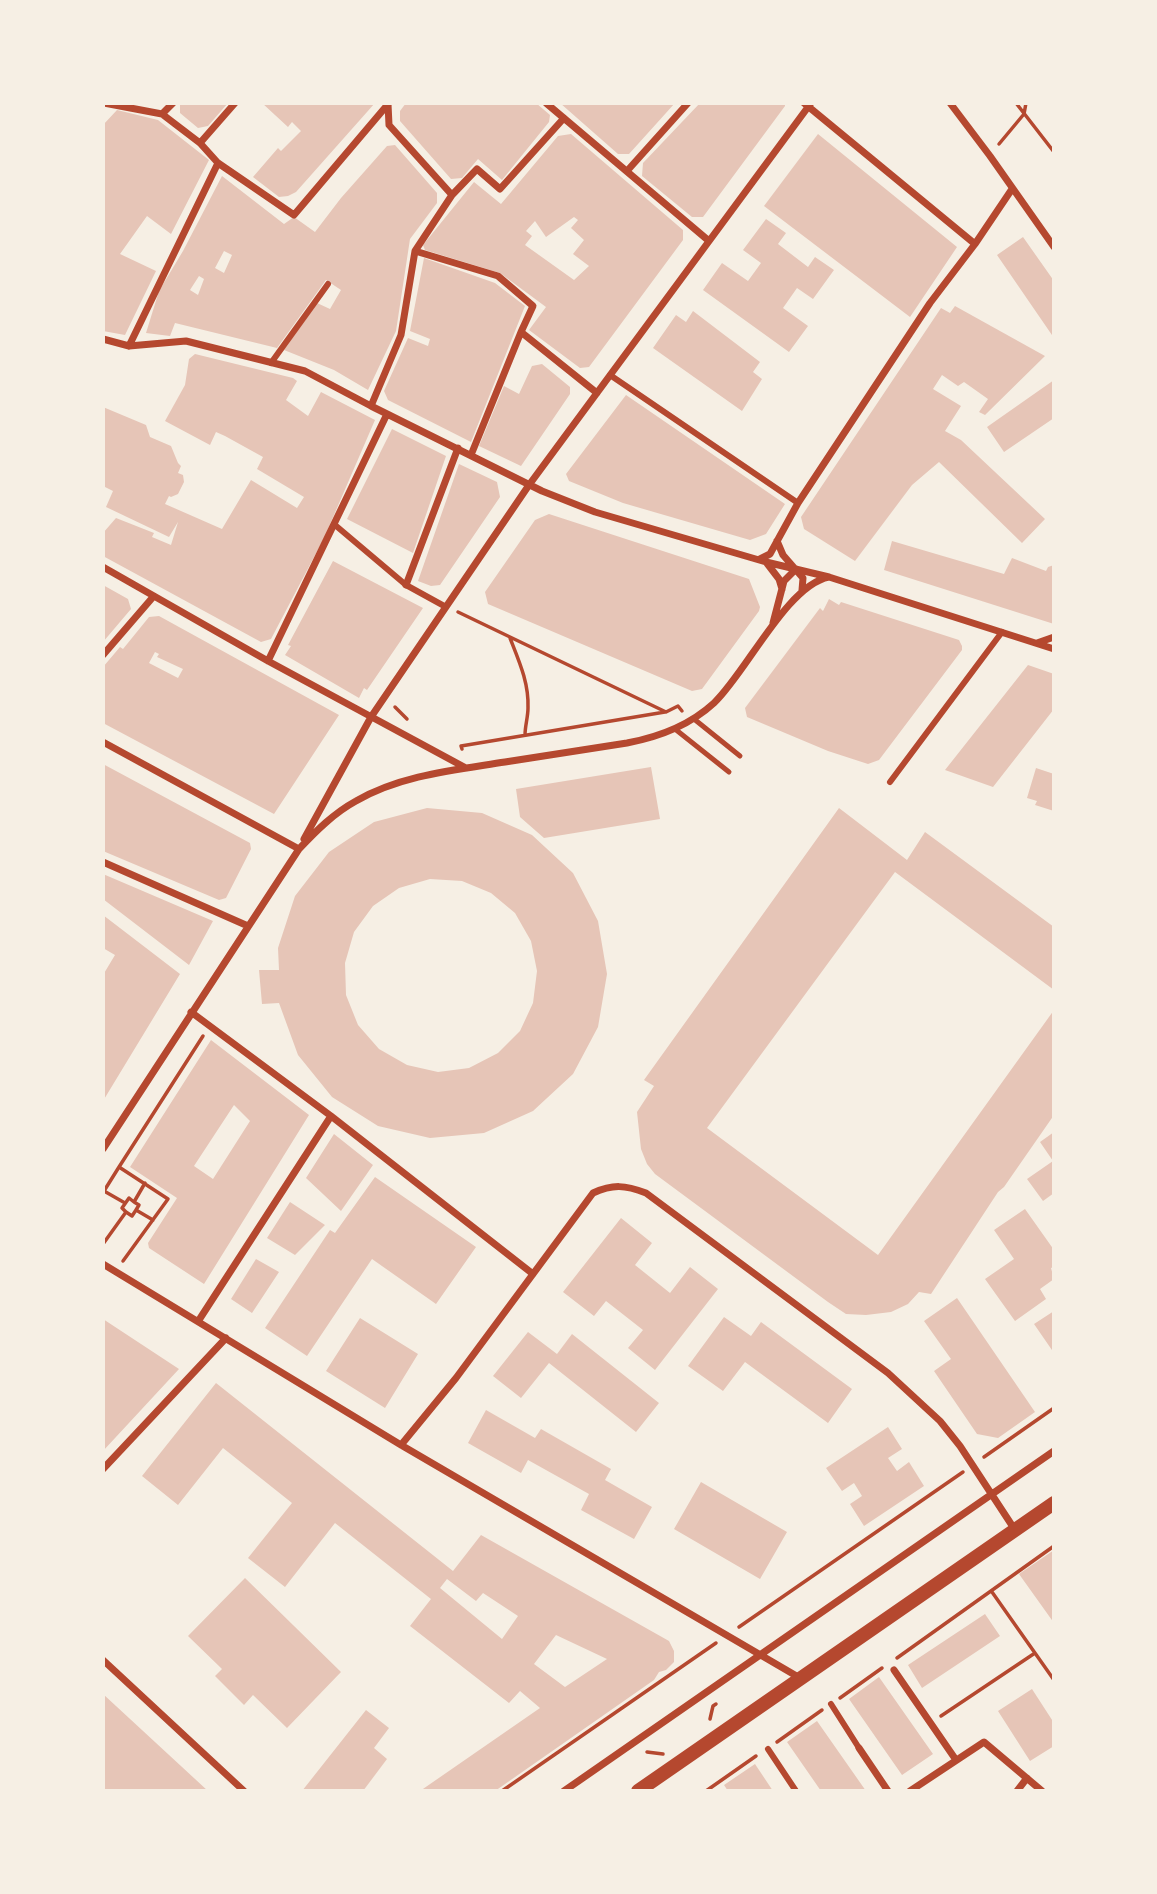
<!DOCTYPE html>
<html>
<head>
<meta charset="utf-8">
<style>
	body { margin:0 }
	#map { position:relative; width:1157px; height:1894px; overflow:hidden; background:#f6efe4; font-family:"IBM Plex Sans",sans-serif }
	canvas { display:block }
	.frame { position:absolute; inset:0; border:105px solid #f6efe4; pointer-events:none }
</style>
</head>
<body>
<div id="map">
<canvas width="1157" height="1894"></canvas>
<div class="frame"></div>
</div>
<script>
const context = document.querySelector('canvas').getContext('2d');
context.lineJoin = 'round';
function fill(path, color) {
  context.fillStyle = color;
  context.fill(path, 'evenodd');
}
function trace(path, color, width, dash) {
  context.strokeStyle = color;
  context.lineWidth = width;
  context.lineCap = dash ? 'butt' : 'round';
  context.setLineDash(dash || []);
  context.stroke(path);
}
fill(new Path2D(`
	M180,103H228L208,126L198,128L180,113Z
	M262,103H375L296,192L288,196L279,197L253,177L278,148L281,151L301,131L292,122L288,127Z
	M406,103H536L550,115L549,122L502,180L478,159L462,178L451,179L400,121V111Z
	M560,103H675L629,154H618Z
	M700,103H785V106L703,217H692L642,176L643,163Z
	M117,110L158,120L209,160L171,234L147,216L120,254L156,271L125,335L103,331V125Z
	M571,134L683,230V240L589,367L580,368L529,330L546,307L500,273L425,250L423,245L474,182L501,204L558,136ZM574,217L578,220L571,228L584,240L573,254L589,266L574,280L525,245L532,236L526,231L535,221L546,237Z
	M818,134L957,247L910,317L764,206Z
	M395,145L437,193V203L410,239L396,331L368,390L334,370L284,350L317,303L330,309L341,290L326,280L277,348L175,323L170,336L146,333L159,291L183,251L222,176L284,224L294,217L315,232L341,198L387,146ZM224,251L232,255L224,273L215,268ZM199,276L204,279L198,295L190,290Z
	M766,219L786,233L778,244L808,267L815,257L834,270L813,299L797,288L783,308L808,326L789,352L703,290L722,263L748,281L761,263L743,250Z
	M1023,237L1054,281V338L997,255Z
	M424,258L495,283L525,306L471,442L388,400L384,391L408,338L428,346L430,339L410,331Z
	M955,306L1045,356L985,415L979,412L988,399L964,382L958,386L942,375L933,389L961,406L945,431L961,440L1045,519L1022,543L939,462L912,485L855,561L804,529L801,517L941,308L950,313Z
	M693,311L760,362L753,372L762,379L742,411L653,348L676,315L686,322Z
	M195,354L293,378L297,381L286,400L308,416L321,392L375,420L324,538L271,639L261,642L103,556V533L116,518L154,533L152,537L171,545L178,522L169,537L106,507L113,491L103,486V407L146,425L150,437L171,446L178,463L181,466L178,473L183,475L184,482L178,494L171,497L169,496L165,504L222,529L251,480L297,508L304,497L257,469L263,457L225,436L216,432L210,445L165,421L185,385L189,359Z
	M542,364L570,387V394L521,466L479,446L504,386L519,394L532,366Z
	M1054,380V418L1004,452L987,427Z
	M626,395L785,504L766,534L750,540L623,503L569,481L566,474Z
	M392,429L446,456L413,553L347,519Z
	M459,464L497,482L500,497L440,585L431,586L418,581Z
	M549,514L749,579L760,607L759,611L702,689L692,691L488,604L485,592L535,520Z
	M892,541L1004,574L1012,558L1046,571L1048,567L1054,565V624L884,570Z
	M333,561L423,608L367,690L364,688L359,698L285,655L291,646L288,645Z
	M103,585L128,599L131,609L103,642Z
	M829,599L839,605L841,602L959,640L962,646V650L879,760L868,764L828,751L747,717L745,708L820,608L823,611Z
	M159,616L339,715L274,814L103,723V667L120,647L123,649L149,617ZM155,652L159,654L157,657L183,669L178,678L149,663Z
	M1028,665L1054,674V709L993,787L945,770Z
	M103,764L250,843L251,849L226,898L219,900L103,851Z
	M651,767L660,819L544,838L520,817L516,789Z
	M1036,768L1054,774V811L1035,805L1037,801L1027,798Z
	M427,808L482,813L532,835L573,873L598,921L607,974L598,1027L573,1074L533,1111L484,1133L430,1138L378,1126L332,1097L298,1055L279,1003L262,1004L259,970H279L278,948L295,896L329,852L374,822ZM430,879L462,881L491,893L515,913L531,941L537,971L533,1003L520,1031L498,1053L469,1068L438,1072L407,1065L379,1049L358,1025L346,995L345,963L354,932L373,906L399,888Z
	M839,808L907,860L925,832L1054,927V990L895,872L707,1128L878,1255L1054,1010V1115L1004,1187L998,1192L931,1294L919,1292L908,1304L891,1312L866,1315L846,1314L828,1302L655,1174L647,1164L641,1149L637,1112L654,1086L644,1080Z
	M103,874L213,921L189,965L103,899Z
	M103,915L180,974L103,1101V975L115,955L103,948Z
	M211,1040L309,1115L204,1284L149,1248L148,1243L177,1198L130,1167ZM234,1105L250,1121L213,1179L194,1166Z
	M1054,1132V1193L1043,1201L1027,1179L1053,1161L1040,1142Z
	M334,1134L373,1165L341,1211L306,1178Z
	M375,1177L476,1247L436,1304L372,1259L307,1356L265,1328L330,1230L335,1233Z
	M290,1202L325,1225L295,1255L267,1238Z
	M1025,1209L1054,1250V1267L1051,1268L1054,1279L1040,1289L1046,1299L1015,1321L985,1279L1014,1259L994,1230Z
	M621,1218L652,1243L635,1265L670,1293L690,1267L718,1289L655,1370L628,1348L643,1330L606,1301L594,1316L563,1292Z
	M256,1259L279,1272L252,1313L231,1299Z
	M957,1298L1035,1412L998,1438L977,1434L934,1371L951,1359L924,1321Z
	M1054,1311V1353L1034,1324Z
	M724,1317L751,1336L761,1322L852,1389L828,1423L745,1362L723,1391L688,1366Z
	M360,1318L418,1354L385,1408L326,1371Z
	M103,1319L179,1369L103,1451Z
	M528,1332L557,1354L572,1334L659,1403L636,1432L549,1363L521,1398L493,1376Z
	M216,1383L453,1571L481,1535L669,1641L674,1651V1662L666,1670L659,1672L654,1680L495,1791H420L540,1708L520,1691L509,1703L410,1626L431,1599L335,1523L285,1587L248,1558L292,1503L223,1448L178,1505L142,1476ZM447,1579L476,1601L483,1593L518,1616L502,1639L440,1588ZM556,1635L607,1659L565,1687L534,1664Z
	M486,1410L535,1438L541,1429L611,1469L605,1480L652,1507L634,1539L581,1510L589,1494L528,1460L521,1473L468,1443Z
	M888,1427L902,1449L888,1458L897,1471L909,1462L924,1486L864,1526L850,1504L862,1496L854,1483L842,1491L826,1468Z
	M701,1482L787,1532L760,1579L674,1529Z
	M1054,1550V1623L1019,1574Z
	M245,1578L341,1672L287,1728L253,1695L244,1705L215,1676L222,1669L188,1636Z
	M985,1614L1000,1636L922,1688L908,1665Z
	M879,1677L933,1754L902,1775L849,1699Z
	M1032,1689L1054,1723V1746L1030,1761L998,1711Z
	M103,1694L208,1791H103Z
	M366,1710L389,1728L374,1748L387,1759L363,1791H302Z
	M817,1721L866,1791H821L787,1742Z
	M755,1764L773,1791H728L724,1785Z`), '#e6c5b7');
trace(new Path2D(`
	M1016,103L1054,152
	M999,144L1024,114L1026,103
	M458,612L666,712L678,706L682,711
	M510,638C519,661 529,683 528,708C528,717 525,726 525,735
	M395,707L407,719
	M462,749L461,746L665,712
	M104,1191L119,1167
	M104,1191L125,1203
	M134,1202L139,1205L136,1210L153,1220
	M126,1212L132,1216L136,1210
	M103,1244L126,1212L122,1208L129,1198L134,1202L145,1183
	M123,1261L168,1199L119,1167L203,1036
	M984,1457L1054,1408
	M992,1592L1054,1680
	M739,1627L963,1472
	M897,1658L1054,1546
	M840,1698L882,1668
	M941,1716L1035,1653
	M710,1719L713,1706L716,1704
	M777,1742L822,1710
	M647,1752L663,1754
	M502,1791L716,1643
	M706,1791L756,1756`), '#b5482f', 3.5);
trace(new Path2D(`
	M694,719L740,756
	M675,729L729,772`), '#b5482f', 5);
trace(new Path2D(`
	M271,363L328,284
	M610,375L798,503
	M335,525L406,585L446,607
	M890,782L1002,632
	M831,1704L859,1748
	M768,1749L796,1791`), '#b5482f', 6);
trace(new Path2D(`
	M104,103L162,114L200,143L218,163L294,215L389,103
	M546,103L709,241
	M804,103L975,244
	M950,103L990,156L1054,247
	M388,104L389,125L452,195
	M162,114L173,103
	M200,143L235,103
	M627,171L688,103
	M415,251L498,276L533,306L521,332
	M103,339L129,346L186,341L305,371L371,406L542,491L595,512L766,562L779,579L782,589
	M129,346L218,163
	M371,406L401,335L415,251L452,195L477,169L500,189L564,118
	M471,455L521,332L597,393
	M777,541L783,555L803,578L802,590
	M760,559L770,554L798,503L930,303L975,244L1012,189
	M766,562L829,577L1054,649
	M103,567L268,661L466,768
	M406,585L458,448
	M773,623L784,581L796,569
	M1037,643L1054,637
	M103,655L153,597
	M268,661L387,414
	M103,742L299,849
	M304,839L371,717L529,485L811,103
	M103,862L248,926
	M191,1012L331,1116L533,1274
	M103,1149L299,849C316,831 334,813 356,801C401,775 455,770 505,762C546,756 586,749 627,743C659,737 689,726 714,703C746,673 787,585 829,577
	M103,1264L401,1445L800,1678
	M199,1320L331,1116
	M401,1445L456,1378L593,1193C613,1184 625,1185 646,1193L888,1373L940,1421L960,1446L1015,1530
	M103,1469L226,1338
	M103,1660L244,1791
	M894,1670L956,1760
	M859,1748L888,1791
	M564,1791L1054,1451
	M910,1791L984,1742L1042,1791
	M1017,1791L1027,1778`), '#b5482f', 7);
trace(new Path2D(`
	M638,1791L1054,1503`), '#b5482f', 14);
</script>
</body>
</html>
